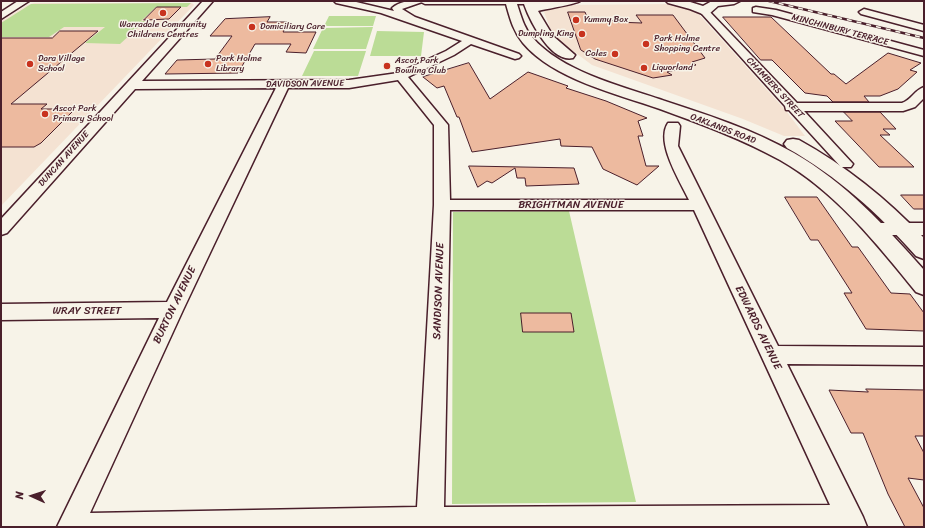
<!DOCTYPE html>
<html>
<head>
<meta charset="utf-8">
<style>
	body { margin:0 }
	#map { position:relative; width:925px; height:528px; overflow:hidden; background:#f7f3e8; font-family:Sriracha,sans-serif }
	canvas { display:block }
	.frame { position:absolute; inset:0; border:2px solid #4a1f2b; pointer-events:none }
	.north { position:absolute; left:12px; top:476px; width:40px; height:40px; -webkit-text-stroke:3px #f7f3e8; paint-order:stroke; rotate:273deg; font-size:11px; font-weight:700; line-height:16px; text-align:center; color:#4a1f2b }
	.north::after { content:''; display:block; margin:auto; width:14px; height:18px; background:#4a1f2b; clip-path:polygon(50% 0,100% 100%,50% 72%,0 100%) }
</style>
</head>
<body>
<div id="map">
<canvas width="925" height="528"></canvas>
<div class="frame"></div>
<div class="north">N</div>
</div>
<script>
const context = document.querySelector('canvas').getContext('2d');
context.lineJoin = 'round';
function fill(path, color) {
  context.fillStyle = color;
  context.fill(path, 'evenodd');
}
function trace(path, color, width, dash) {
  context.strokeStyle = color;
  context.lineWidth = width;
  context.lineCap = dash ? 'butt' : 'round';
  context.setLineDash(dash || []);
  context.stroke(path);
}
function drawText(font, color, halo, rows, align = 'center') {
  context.font = font + ' Sriracha,sans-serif';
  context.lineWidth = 3;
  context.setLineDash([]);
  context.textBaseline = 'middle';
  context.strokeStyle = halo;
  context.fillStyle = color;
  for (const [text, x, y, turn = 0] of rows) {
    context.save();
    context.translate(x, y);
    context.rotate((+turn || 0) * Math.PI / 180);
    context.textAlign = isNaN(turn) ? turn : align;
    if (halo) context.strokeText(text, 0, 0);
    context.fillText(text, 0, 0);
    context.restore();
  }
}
fill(new Path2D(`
	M34,3H192L194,5L1,206V21L27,5Z
	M678,4L695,10L787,112L805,136H784L743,119L592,65L553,36L543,9L554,5Z`), '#f4e2d2');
fill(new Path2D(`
	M191,3L187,7H156L141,21H145L120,44L85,43L105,27H64L49,37H1V23L31,4Z
	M329,16H376L373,26H324Z
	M373,27L366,49H313L323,28Z
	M377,31L424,32L421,56H370Z
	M314,51H366L358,76H302Z
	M569,211L636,502L452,504L453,212Z`), '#bbdc96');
const building = new Path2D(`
	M157,7H181L169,19L144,20Z
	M568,12H585L589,22L608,18L615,22L642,23L636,15H673L705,58L692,62L696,65L667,72L672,75L653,78L595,59L581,50Z
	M270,17L267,22H289L283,32H316L306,53L286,52L291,44H255L238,73L165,74L177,60L215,59L232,36H210L225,19Z
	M723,17H771L831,74H834L846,84L888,53L921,63L910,70L917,72L898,89L880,96H864L869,102H833L827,96L805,93L772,60H761Z
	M60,31H98L11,104H47L41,109H75L41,143L34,147H1V38H52Z
	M469,63L490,99L528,72L568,86L566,88L606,101L647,118L638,121L643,136H638L646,166H659L637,185L603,169L592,147L561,146L560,139L472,152L459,117H457L444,86L437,88L423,77Z
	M844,112H880L896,129H883L890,135H880L914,167H879L835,121H852Z
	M469,166L574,168L579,184L526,186L525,178H517L515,168L492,183L487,181L478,187Z
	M901,195H924V209H914Z
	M785,197H817L852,247H858L891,293L910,294L924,313V331L866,329L844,293H852L818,240H811Z
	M521,313H571L574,332H523Z
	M866,389L924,390V436H915L924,453V480L908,478L924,508V527H905L888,494L863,433H851L829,390L868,392Z`);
fill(building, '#edba9f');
trace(building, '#4a1f2b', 1);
const minor = new Path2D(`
	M18,1H29L1,19V12Z
	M203,1H213L142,81L349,80L398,73L446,51L462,41L381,13L336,3L334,1H352L394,11L392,8C401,0 413,1 425,1L402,9L415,17L519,54L521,56L519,58L515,59L471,44L454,55L408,77L448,125L450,200H689C680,181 655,142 668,123H678L680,126L678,146L778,346L924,347V365L787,364L863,517L867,527H57L159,318L1,320V304L167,302L276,88L135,89L7,233L1,235V219ZM398,80L434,125V205L417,507L90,513L183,310L288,88H349ZM450,210H694L830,505L444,507Z
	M756,7L776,10L924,50V56L772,15L753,12V8Z
	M705,9L708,10L797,103H902C911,100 915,90 924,87V98L915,107L903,111H804L853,164L851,167H841L789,110H786L785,106L702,14L700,12Z
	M864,9L924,25V31L861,14L859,12Z
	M877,223H924V235H877L871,233L869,229L871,225Z`);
const major = new Path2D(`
	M419,1H580C577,4 546,9 538,11L553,36L575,55L573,58C551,63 530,21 524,4H517C521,16 524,28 532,37C561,71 618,85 659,99C705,114 752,129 794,153C846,183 885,226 924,270V295L916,292C876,243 836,192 780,160C742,139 701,124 660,109C617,94 553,79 523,43C513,31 510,18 506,4H425Z
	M666,1H687L703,6L712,1H740L734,4L718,6L709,14L705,15L690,9L668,3Z
	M793,139L799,140C846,166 887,199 924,238V259L916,256C878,213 837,176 787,148L784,144L787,140Z`);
trace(minor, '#4a1f2b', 3);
trace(major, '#4a1f2b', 3);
fill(minor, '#f7f3e8');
fill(major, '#f7f3e8');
const rail = new Path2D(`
	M769,1L924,38`);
trace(rail, '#4a1f2b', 2.5);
trace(rail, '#f7f3e8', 1.5, [5]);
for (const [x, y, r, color] of [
	[163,13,4,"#c8321e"],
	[576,20,4,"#c8321e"],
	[252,27,4,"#c8321e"],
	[582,34,4,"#c8321e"],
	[646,44,4,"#c8321e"],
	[615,54,4,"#c8321e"],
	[30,64,4,"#c8321e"],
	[208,64,4,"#c8321e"],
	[387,66,4,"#c8321e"],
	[644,68,4,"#c8321e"],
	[45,114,4,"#c8321e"]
]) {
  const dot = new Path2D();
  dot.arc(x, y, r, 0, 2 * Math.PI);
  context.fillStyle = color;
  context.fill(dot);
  trace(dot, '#f7f3e8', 1.5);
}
drawText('9px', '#4a1f2b', '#f7f3e8', [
	["Yummy Box",584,20],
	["Warradale Community",163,25,"center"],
	["Childrens Centres",163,35,"center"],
	["Domiciliary Care",260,27],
	["Dumpling King",574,34,"right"],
	["Park Holme",654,39],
	["Shopping Centre",654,49],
	["Coles",607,54,"right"],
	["Dara Village",38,59],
	["School",38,69],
	["Park Holme",216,59],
	["Library",216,69],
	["Ascot Park",395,61],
	["Bowling Club",395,71],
	["Liquorland",652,68],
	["Ascot Park",53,109],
	["Primary School",53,119]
], 'left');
drawText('9px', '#4a1f2b', '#f7f3e8', [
	["MINCHINBURY TERRACE",840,30,15],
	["DAVIDSON AVENUE",305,84,-1],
	["CHAMBERS STREET",775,88,47],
	["OAKLANDS ROAD",723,129,21],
	["DUNCAN AVENUE",64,159,-48]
]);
drawText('11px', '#4a1f2b', '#f7f3e8', [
	["BRIGHTMAN AVENUE",571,205],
	["SANDISON AVENUE",439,291,-88],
	["BURTON AVENUE",175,305,-64],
	["WRAY STREET",87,311],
	["EDWARDS AVENUE",758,328,64]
]);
</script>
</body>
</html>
